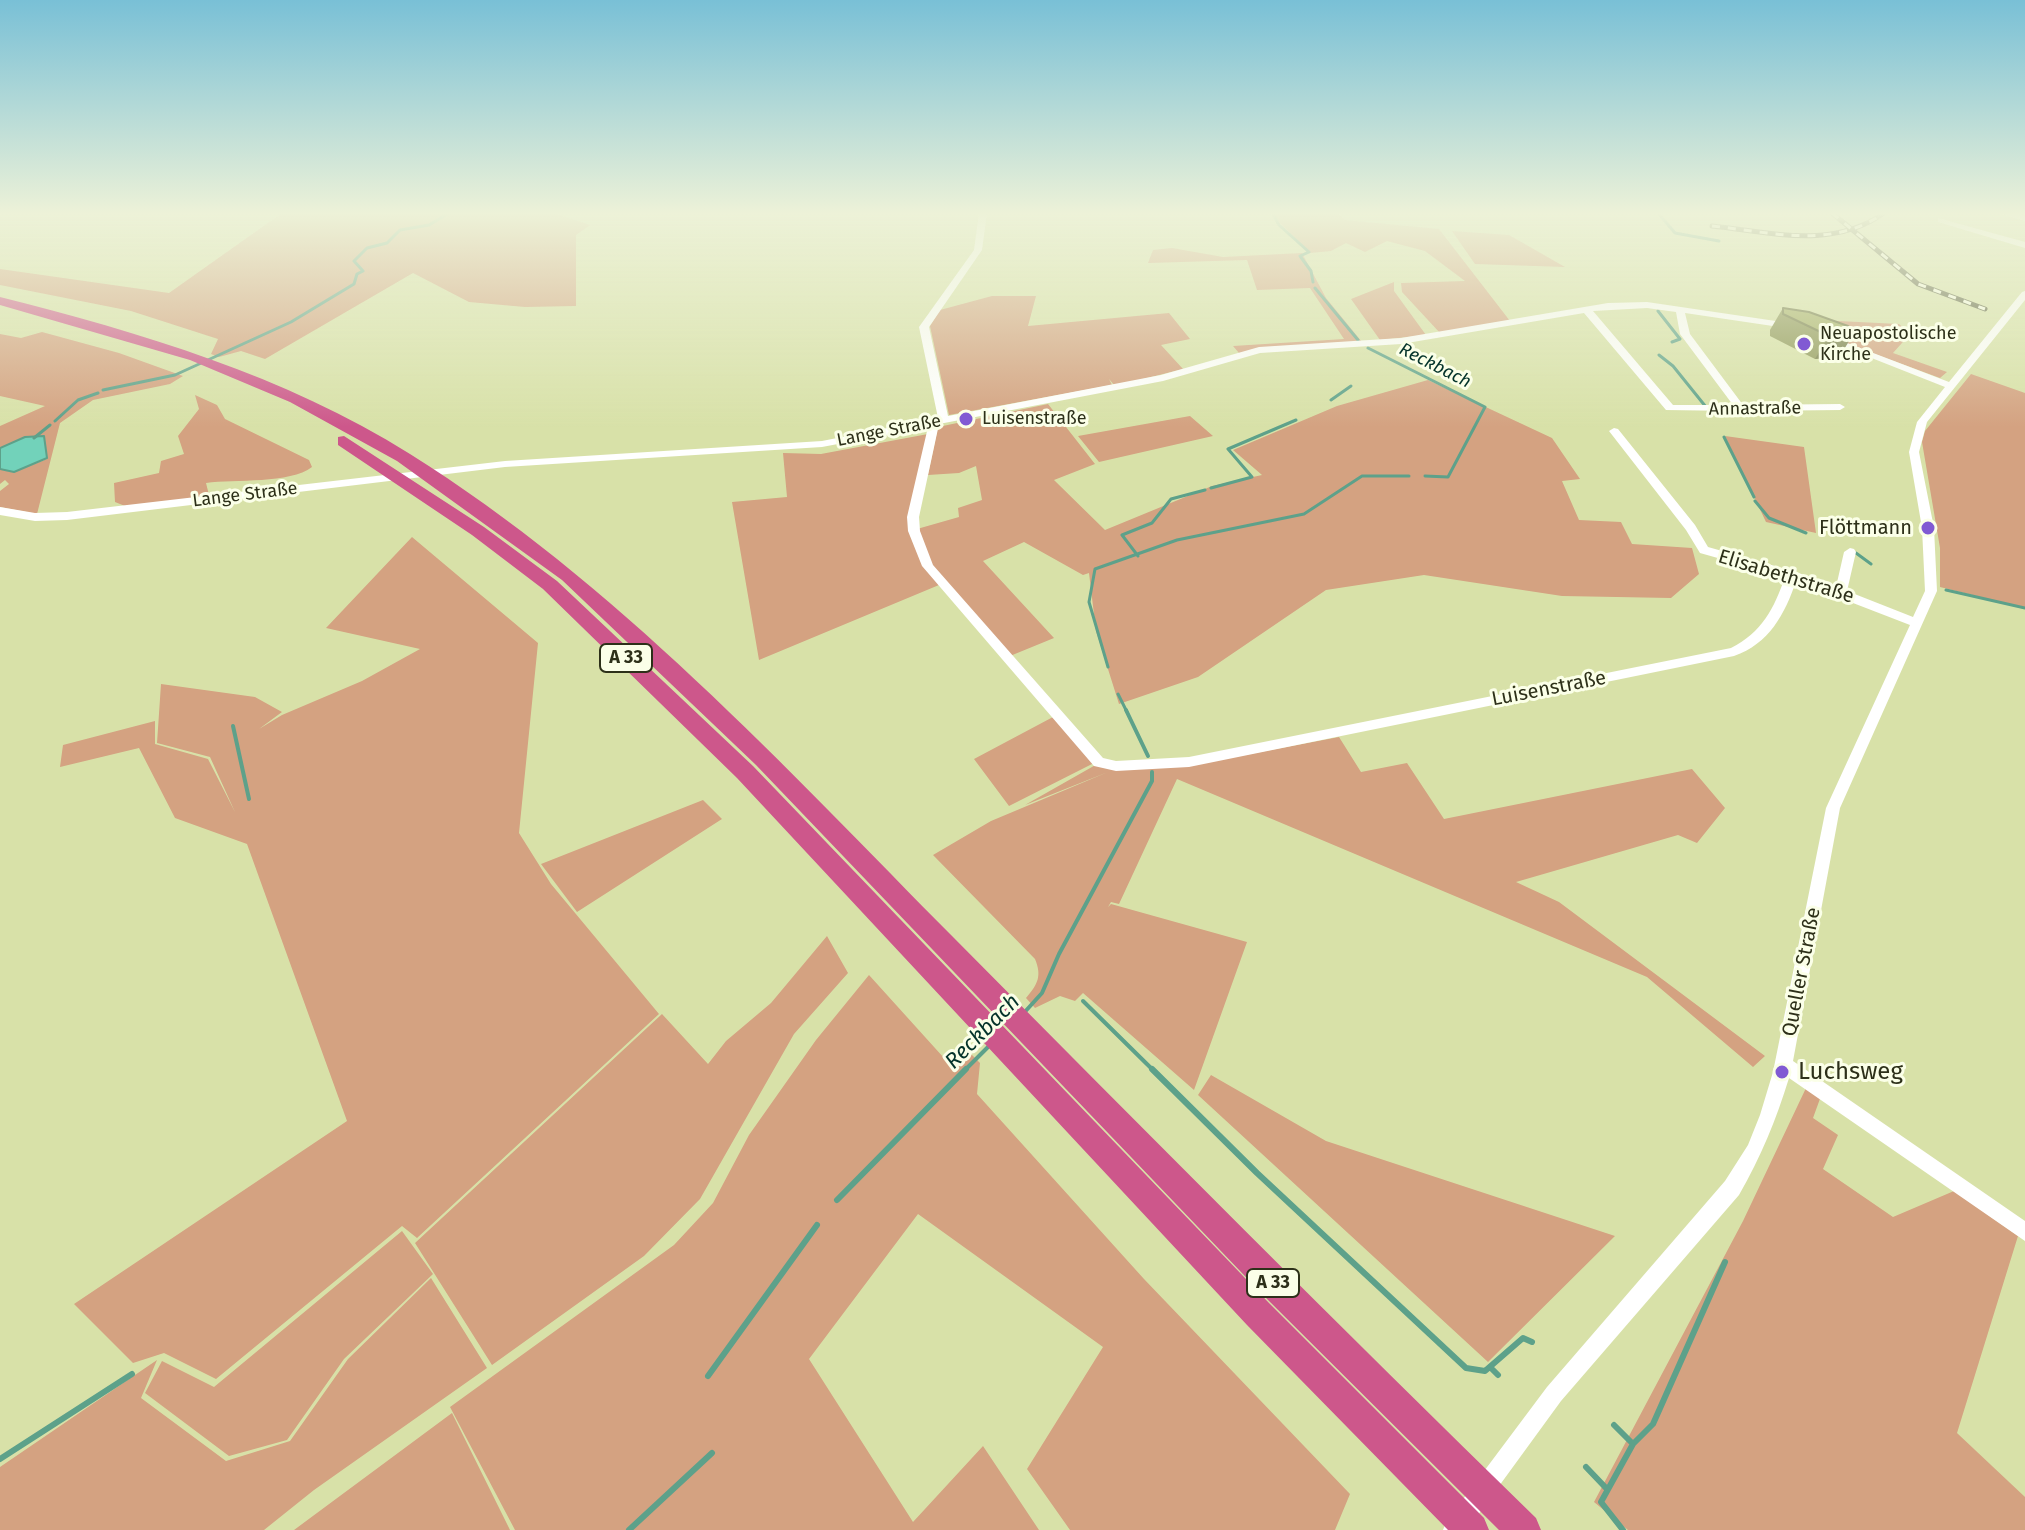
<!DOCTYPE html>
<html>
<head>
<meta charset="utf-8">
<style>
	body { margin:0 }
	canvas { display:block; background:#d8e1a8 }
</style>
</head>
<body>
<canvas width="2025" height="1530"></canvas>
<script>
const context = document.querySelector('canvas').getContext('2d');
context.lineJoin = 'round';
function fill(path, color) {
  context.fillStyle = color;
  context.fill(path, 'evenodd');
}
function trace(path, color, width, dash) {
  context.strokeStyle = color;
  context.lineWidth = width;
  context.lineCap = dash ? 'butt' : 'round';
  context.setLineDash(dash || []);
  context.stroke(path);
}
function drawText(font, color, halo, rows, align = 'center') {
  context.font = font + ' "Fira Sans",sans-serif';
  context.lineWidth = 6;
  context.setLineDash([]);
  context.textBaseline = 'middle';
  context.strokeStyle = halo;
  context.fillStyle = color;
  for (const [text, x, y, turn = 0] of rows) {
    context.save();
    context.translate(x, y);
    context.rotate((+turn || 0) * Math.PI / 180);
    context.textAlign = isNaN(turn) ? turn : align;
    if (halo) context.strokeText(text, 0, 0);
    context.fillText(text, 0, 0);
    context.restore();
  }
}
fill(new Path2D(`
	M282,213H554L590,225L576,235V306L525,307L469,302L413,273L265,359L241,351L219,357L211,354L218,339L131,311L0,285V269L169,293Z
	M1274,213H1338L1345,220L1439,229L1510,321L1440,333L1402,292L1401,283L1465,281L1425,251L1387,241L1365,252L1346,243L1331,251L1310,253L1277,220Z
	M1452,231L1509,235L1565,267L1475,264Z
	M1172,248L1223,257L1302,253L1326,298L1362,342L1239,353L1233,346L1344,339L1310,288L1257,290L1247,260L1148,263L1153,250Z
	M1394,282V291L1426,335L1380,340L1351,299Z
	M992,296H1036L1028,326L1169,313L1190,339L1161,345L1183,369L1115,386L1109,379L1112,385L949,415L930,326L940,310Z
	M1777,318L1899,324L1910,334L1893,353L1947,372L1940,378Z
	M42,332L119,353L183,376L170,384L93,400L60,423L37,514L0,507V491L9,484L5,480L0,484V469L14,472L47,459L25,437L0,448V426L45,406L0,396V334L21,338Z
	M1971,374L2025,393V608L1940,587V548L1922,442L1925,431Z
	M1428,380L1552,438L1580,479L1562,481L1579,520L1621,522L1632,544L1692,548L1699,574L1671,598L1562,596L1424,575L1326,590L1198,677L1119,704L1096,631L1089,573L1083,575L1024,542L983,561L1054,638L1010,656L931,566L917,529L959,517L958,508L982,500L976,466L959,473L928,475L938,427L1048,404L1095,464L1054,480L1105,530L1212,486L1262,475L1233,450L1337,406Z
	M195,395L217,405L225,419L309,460L312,467C290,484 235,479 206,483L209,495L200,498L125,506L115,502L114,483L159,473L161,461L184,454L178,436L199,409Z
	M1190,416L1213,436L1099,462L1078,436Z
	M928,434C917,495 897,532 939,585L759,660L732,502L787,497L783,453L821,454Z
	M1725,436L1804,447L1816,533L1766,522Z
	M412,537L538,643L519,833L551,884L659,1014L417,1238L402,1226L216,1379L164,1353L133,1363L74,1304L347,1121L247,844L175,818L139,748L60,767L63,745L155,721V744L208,759L235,812L210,757L157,743L161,684L255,697L282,712L259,729L282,715L362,681L420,649L326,628Z
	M1053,717L1094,763L1009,806L974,759Z
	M1339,737L1361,772L1407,763L1444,819L1692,769L1725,808L1697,843L1678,835L1516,882L1559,902L1765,1056L1753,1067L1647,977L1177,779L1119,904L1111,902L1108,907L1111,904L1247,942L1194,1090L1083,993L1075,1001L1060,996L1035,1008L1026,998C1038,984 1042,976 1035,959L933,855L991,821L1108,772L1025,805L1099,763L1187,766Z
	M703,800L722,819L577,912L541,864Z
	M827,936L848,973L794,1034L700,1199L644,1256L492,1365L415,1243L662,1014L708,1064L726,1041L771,1003Z
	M869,975L944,1058L972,1055L980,1063L977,1094L1144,1279L1350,1494L1335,1530H1070L1027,1469L1103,1347L918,1214L809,1359L913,1522L983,1446L1039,1530H515L450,1407L674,1245L713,1203L749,1135L816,1040Z
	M1211,1075L1326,1141L1615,1236L1488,1362L1198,1095Z
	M1806,1088L1821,1096L1813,1118L1838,1135L1823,1169L1893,1217L1954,1191L2018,1236L1957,1433L2025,1497V1530H1628L1594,1502L1743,1221Z
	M402,1231L433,1274L344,1359L287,1440L229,1456L145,1393L162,1361L214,1387Z
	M431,1278L487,1368L314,1490L264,1530H0V1467L157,1360L141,1398L226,1461L290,1441L348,1359Z
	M452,1413L510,1530H294Z`), '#d4a281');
const water = new Path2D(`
	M44,436L47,458L14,472L0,469V448L25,437Z`);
fill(water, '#72d2ba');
trace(water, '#5da18a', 2);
trace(new Path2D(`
	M1658,213L1675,233L1719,241
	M1273,214L1279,225L1309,252L1300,256L1311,271L1313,282
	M1315,288L1358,340
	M1658,311L1680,339L1672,342
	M1368,348L1485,407L1448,477L1425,476
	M1659,355L1673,366L1706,407
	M103,390L175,375L291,322L354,284L357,274L363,271L354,261L367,248L387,243L400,230L429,225L449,213
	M1331,400L1351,386
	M55,421L78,400L98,393
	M1724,437L1754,497
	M34,438L50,425
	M1211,488L1252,477L1228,449L1296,420
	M1755,501L1769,518L1806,533
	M1856,553L1871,564
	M1138,556L1122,535L1152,523L1171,499L1205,490
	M1946,590L2025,608
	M1108,667L1089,602L1095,569L1177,540L1304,514L1362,476H1409
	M1118,694L1127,712`), '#5da18a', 3);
trace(new Path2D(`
	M1126,710L1148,756
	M233,726L249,799
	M1083,1001L1154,1071
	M1022,1015L1042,993L1059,954L1152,781V772
	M964,1071L990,1045`), '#5da18a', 4);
trace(new Path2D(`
	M1152,1069L1257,1173L1466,1368L1485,1371L1523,1338L1532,1342
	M837,1200L966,1069
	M1491,1368L1498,1375
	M708,1376L817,1225
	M1614,1425L1633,1444
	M0,1459L132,1374
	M1586,1467L1606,1488
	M629,1530L712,1453
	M1623,1530L1601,1502L1633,1444L1653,1424L1725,1262`), '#5da18a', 6);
fill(new Path2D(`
	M979,213H987L982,250L929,327L948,416L1161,375L1259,347L1401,338L1608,303L1647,302L1796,324V328L1793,329L1685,313L1690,334L1743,405L1840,404L1845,407L1840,410L1747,411L1742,413L1737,411L1666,410L1584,313L1401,344L1260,353L1163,381L939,424L919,517L920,531L933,565L1103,758L1116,761L1189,757L1731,648C1762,632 1774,609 1785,577L1700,553L1686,530L1609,431L1614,428L1618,429L1695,525L1708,547L1796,572L1836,587L1844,552L1850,548L1854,549L1856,552L1847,591L1913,617L1925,591L1922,528L1909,452L1917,422L1945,387L1826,340L1834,338L1949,382L2022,292L2025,291V300L1927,422L1919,452L1934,528L1937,591L1840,808L1793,1061L2025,1221V1241L1789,1078C1776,1120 1761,1157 1739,1195L1561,1401L1467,1530H1443L1446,1522L1547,1387L1725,1181L1748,1145L1760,1115L1773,1072L1826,808L1910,625L1796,581C1785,614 1769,644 1734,656L1189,767L1116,771L1094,766L922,566L908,531L907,517L928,427L822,447L505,467L67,520L35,521L0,515V507L35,513L67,512L505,461L822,441L938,418L919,327L974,250ZM1647,308L1676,312L1680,334L1733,405H1673L1593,311Z
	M1999,213H2011L2025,216V221Z
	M1938,218L2025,242V248L1938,222Z`), '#fff');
fill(new Path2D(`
	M0,297C142,333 284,375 410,454C616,583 784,766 954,938C1147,1133 1340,1327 1536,1518L1541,1530H1499L1263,1295L756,765L562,580L397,461L290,402L190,360L0,305Z
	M344,436L484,527L557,581L753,766L1269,1303L1484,1518L1489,1530H1448L1247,1325L737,778L543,589L472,535L338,445V437Z`), '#cd578b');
const rail = new Path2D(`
	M1832,213L1918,284L1985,309
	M1712,226C1771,232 1832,250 1884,213`);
trace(rail, '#565a3b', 5);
trace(rail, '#fbffe8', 3, [8]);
fill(new Path2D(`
	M1783,308L1848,326L1840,356L1815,359L1770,336V330Z`), '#8e9657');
fill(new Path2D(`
	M1854,333L1840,356L1815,359L1829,336Z`), '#747a47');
const building = new Path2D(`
	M1783,308L1809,312L1848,326L1854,333L1829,336L1783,314Z`);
fill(building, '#a5af65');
trace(building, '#747a47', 2);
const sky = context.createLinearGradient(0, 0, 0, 427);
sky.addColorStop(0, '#79c0d6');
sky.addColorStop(0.5, '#edf2d8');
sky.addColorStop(1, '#edf2d800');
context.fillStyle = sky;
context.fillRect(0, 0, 2025, 427);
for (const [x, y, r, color] of [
	[1804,344,8,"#815ad3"],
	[966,419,8,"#815ad3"],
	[1928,528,8,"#815ad3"],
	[1782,1072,8,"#815ad3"]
]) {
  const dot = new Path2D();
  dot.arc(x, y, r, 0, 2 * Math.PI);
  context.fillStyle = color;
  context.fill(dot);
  trace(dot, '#fbffe8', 3);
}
drawText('18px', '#2d3019', '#fbffe8', [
	["Neuapostolische",1820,334],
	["Kirche",1820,355],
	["Luisenstraße",982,419]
], 'left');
drawText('italic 18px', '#04332a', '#fbffe8', [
	["Reckbach",1435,366,27]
]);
drawText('18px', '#2d3019', '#fbffe8', [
	["Annastraße",1755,409,-1],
	["Lange Straße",889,431,-11],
	["Lange Straße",245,495,-7]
]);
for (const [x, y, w] of [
	[626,658,52],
	[1273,1283,52]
]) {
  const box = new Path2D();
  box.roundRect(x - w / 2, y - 14, w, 28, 6);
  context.fillStyle = '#fbffe8';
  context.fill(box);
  trace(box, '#2d3019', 2);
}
drawText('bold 18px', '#2d3019', null, [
	["A 33",626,658],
	["A 33",1273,1283]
]);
drawText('20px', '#2d3019', '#fbffe8', [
	["Flöttmann",1912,528]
], 'right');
drawText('20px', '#2d3019', '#fbffe8', [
	["Elisabethstraße",1786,577,17],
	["Luisenstraße",1549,689,-11],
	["Queller Straße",1802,972,-79]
]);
drawText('italic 22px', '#04332a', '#fbffe8', [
	["Reckbach",983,1032,-45]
]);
drawText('24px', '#2d3019', '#fbffe8', [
	["Luchsweg",1798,1072]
], 'left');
</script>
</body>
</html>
